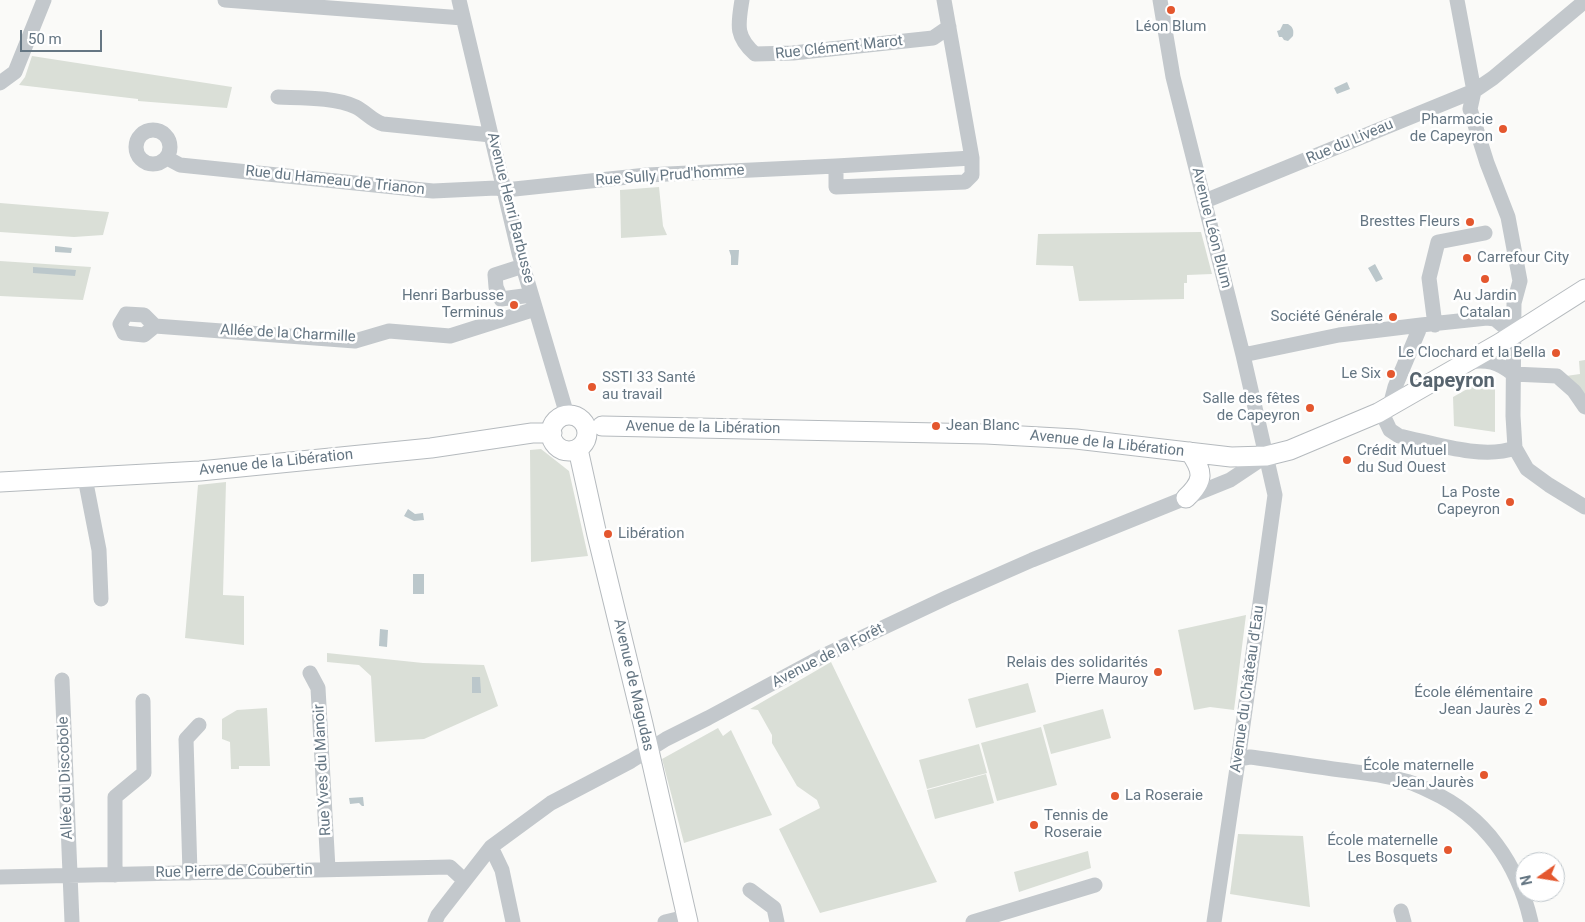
<!DOCTYPE html>
<html>
<head>
<meta charset="utf-8">
<style>
	body { margin:0 }
	#map { position:relative; width:1585px; height:922px; overflow:hidden; background:#fafaf8; font-family:Roboto,sans-serif }
	canvas { display:block }
	.north { position:absolute; left:1515px; top:852px; width:50px; height:50px; box-sizing:border-box; background:#fff; border:1px solid #c1c8cd; border-radius:50%; rotate:257deg; font-size:14px; font-weight:700; line-height:20px; text-align:center; color:#657683 }
	.north::after { content:''; display:block; margin:auto; width:18px; height:22px; background:#e4572e; clip-path:polygon(50% 0,100% 100%,50% 72%,0 100%) }
	.scale { position:absolute; left:20px; top:30px; width:82px; height:22px; box-sizing:border-box; border:2px solid #657683; border-top:0; padding-left:6px; font-size:15px; line-height:18px; white-space:nowrap; color:#657683; -webkit-text-stroke:4px #fff; paint-order:stroke }
</style>
</head>
<body>
<div id="map">
<canvas width="1585" height="922"></canvas>
<div class="north">N</div>
<div class="scale">50 m</div>
</div>
<script>
const context = document.querySelector('canvas').getContext('2d');
context.lineJoin = 'round';
function fill(path, color) {
  context.fillStyle = color;
  context.fill(path, 'evenodd');
}
function trace(path, color, width, dash) {
  context.strokeStyle = color;
  context.lineWidth = width;
  context.lineCap = dash ? 'butt' : 'round';
  context.setLineDash(dash || []);
  context.stroke(path);
}
function drawText(font, color, halo, rows, align = 'center') {
  context.font = font + ' Roboto,sans-serif';
  context.lineWidth = 5;
  context.setLineDash([]);
  context.textBaseline = 'middle';
  context.strokeStyle = halo;
  context.fillStyle = color;
  for (const [text, x, y, turn = 0] of rows) {
    context.save();
    context.translate(x, y);
    context.rotate((+turn || 0) * Math.PI / 180);
    context.textAlign = isNaN(turn) ? turn : align;
    if (halo) context.strokeText(text, 0, 0);
    context.fillText(text, 0, 0);
    context.restore();
  }
}
fill(new Path2D(`
	M32,56L232,87L227,108L138,101V99L19,85L25,77Z
	M659,187L663,226L667,235L621,238L620,190Z
	M0,203L109,212L103,235L74,237L0,232Z
	M1201,232L1212,274L1187,275V283H1184V299L1079,301L1073,266L1036,265L1038,234Z
	M0,261L91,267L83,300L0,296Z
	M1585,360V401L1566,376L1580,374L1579,361Z
	M1483,380L1495,384V432L1454,426L1453,397Z
	M541,449L569,471L588,556L531,562L530,450Z
	M226,482L223,595L244,596V645L185,638L198,485Z
	M1246,615L1234,710L1210,707L1194,710L1178,630Z
	M327,653L423,663L484,665L498,706L424,739L375,742L371,676L359,665L327,662Z
	M831,662L937,882L820,913L779,829L820,808L817,800L797,786L772,743V735L758,710L750,709Z
	M1028,683L1036,712L976,728L968,699Z
	M267,708L270,766H239V769H231L230,742L222,739V719L237,710Z
	M1103,709L1111,738L1051,754L1043,725Z
	M1041,727L1057,785L997,801L981,743Z
	M718,728L723,736L731,730L772,815L684,843L662,759Z
	M979,744L987,773L927,789L919,760Z
	M986,774L994,803L935,819L927,790Z
	M1238,834L1303,836L1310,907L1230,894Z
	M1088,851L1091,868L1019,892L1014,872Z`), '#dadfd7');
fill(new Path2D(`
	M1283,24H1288C1293,27 1294,30 1293,36L1288,41L1284,40L1282,37H1279L1277,31L1280,30Z
	M1347,82L1350,89L1337,94L1334,88Z
	M55,246L72,248L71,253L55,252Z
	M729,250H739L738,265H731V256Z
	M1375,264L1383,279L1376,282L1368,268Z
	M33,267L76,270L75,276L33,273Z
	M408,509L415,514L423,513L424,520L414,521L404,516Z
	M413,574H424V594H413Z
	M380,629L388,630L387,647L379,646Z
	M472,677H480L481,693H472Z
	M363,797L364,806H362L359,803L350,804L349,798Z`), '#bbc7cb');
const major = new Path2D(`
	M551 433a18 18 0 1 1 36 0a18 18 0 1 1-36 0Z
	M602,426L986,434L1076,439L1231,457L1266,456L1290,450L1378,413L1500,343L1585,289
	M578,449L597,535L643,724L688,922
	M0,482L200,471L431,448L532,433H552
	M1186,498C1204,481 1204,472 1190,452`);
trace(major, '#b5babe', 21);
trace(new Path2D(`
	M225,0L463,18
	M459,0L519,253L567,415
	M742,0C738,25 735,36 755,54L793,53L933,38L949,27
	M944,0L972,158
	M1160,0L1173,77L1243,355L1275,495L1237,768L1214,922
	M1457,0L1474,91L1470,109L1487,163L1508,217L1520,281L1514,303L1513,416L1515,448L1527,469L1549,485L1585,507
	M0,83L15,72L44,0
	M278,97C301,98 335,97 356,107C366,112 372,121 383,124L491,135
	M136 147a17 17 0 1 1 34 0a17 17 0 1 1-34 0Z
	M167,158L180,165L433,191L496,188L505,190L647,175L836,166L972,158V175L965,182L836,187V166
	M1205,201L1474,91L1493,78L1585,1
	M523,266L495,275L496,287L501,299L531,295
	M1435,325L1429,278L1438,242L1485,233
	M155,326L144,335L124,333L120,324L126,314L144,315L155,326L355,341L389,331L450,336L535,309
	M1243,355L1339,335L1421,325
	M1468,362C1487,359 1498,362 1513,374
	M1513,374L1557,376L1574,391L1585,407
	M1390,406L1395,387L1421,325L1487,318L1495,319L1513,334
	M1381,411L1390,430L1399,436C1433,443 1482,460 1515,448
	M587,428L602,426
	M85,478L99,550L101,599
	M310,673L318,688L328,869
	M62,680L72,922
	M1238,759L1250,757C1281,761 1311,766 1341,770C1364,773 1387,775 1409,782C1416,784 1423,788 1430,791C1485,816 1518,864 1531,922
	M491,847L502,870L513,922
	M190,873L186,739L199,725
	M115,875V797L144,773L143,701
	M0,877L450,867L464,880
	M750,890L774,908L777,922
	M1401,911L1404,922
	M435,922L438,915L491,847L551,803L631,761L666,739L708,718L825,655L948,597L1032,560L1230,480L1266,456
	M665,922L686,917
	M973,922L1095,885`), '#c3c8cc', 15);
trace(major, '#fff', 19);
for (const [x, y, r, color] of [
	[1171,10,5,"#e4572e"],
	[1503,129,5,"#e4572e"],
	[1470,222,5,"#e4572e"],
	[1467,258,5,"#e4572e"],
	[1485,279,5,"#e4572e"],
	[514,305,5,"#e4572e"],
	[1393,317,5,"#e4572e"],
	[1556,353,5,"#e4572e"],
	[1391,374,5,"#e4572e"],
	[592,387,5,"#e4572e"],
	[1310,408,5,"#e4572e"],
	[936,426,5,"#e4572e"],
	[1347,460,5,"#e4572e"],
	[1510,502,5,"#e4572e"],
	[608,534,5,"#e4572e"],
	[1158,672,5,"#e4572e"],
	[1543,702,5,"#e4572e"],
	[1484,775,5,"#e4572e"],
	[1115,796,5,"#e4572e"],
	[1034,825,5,"#e4572e"],
	[1448,850,5,"#e4572e"]
]) {
  const dot = new Path2D();
  dot.arc(x, y, r, 0, 2 * Math.PI);
  context.fillStyle = color;
  context.fill(dot);
  trace(dot, '#fff', 2);
}
drawText('15px', '#657683', '#fff', [
	["Léon Blum",1171,27,"center"],
	["Pharmacie",1493,120],
	["de Capeyron",1493,137],
	["Bresttes Fleurs",1460,222],
	["Carrefour City",1477,258,"left"],
	["Henri Barbusse",504,296],
	["Terminus",504,313],
	["Au Jardin",1485,296,"center"],
	["Catalan",1485,313,"center"],
	["Société Générale",1383,317],
	["Le Clochard et la Bella",1546,353],
	["Le Six",1381,374],
	["SSTI 33 Santé",602,378,"left"],
	["au travail",602,395,"left"],
	["Salle des fêtes",1300,399],
	["de Capeyron",1300,416],
	["Jean Blanc",946,426,"left"],
	["Crédit Mutuel",1357,451,"left"],
	["du Sud Ouest",1357,468,"left"],
	["La Poste",1500,493],
	["Capeyron",1500,510],
	["Libération",618,534,"left"],
	["Relais des solidarités",1148,663],
	["Pierre Mauroy",1148,680],
	["École élémentaire",1533,693],
	["Jean Jaurès 2",1533,710],
	["École maternelle",1474,766],
	["Jean Jaurès",1474,783],
	["La Roseraie",1125,796,"left"],
	["Tennis de",1044,816,"left"],
	["Roseraie",1044,833,"left"],
	["École maternelle",1438,841],
	["Les Bosquets",1438,858]
], 'right');
drawText('15px', '#657683', '#fff', [
	["Rue Clément Marot",839,48,-6],
	["Rue du Liveau",1350,142,-23],
	["Rue Sully Prud'homme",670,176,-4],
	["Rue du Hameau de Trianon",335,181,6],
	["Avenue Henri Barbusse",510,208,76],
	["Avenue Léon Blum",1211,228,76],
	["Allée de la Charmille",288,334,3],
	["Avenue de la Libération",703,428,1],
	["Avenue de la Libération",1107,444,6],
	["Avenue de la Libération",276,463,-6],
	["Avenue de la Forêt",828,656,-27],
	["Avenue de Magudas",633,685,77],
	["Avenue du Château d'Eau",1248,689,-82],
	["Rue Yves du Manoir",323,770,-93],
	["Allée du Discobole",66,778,-92],
	["Rue Pierre de Coubertin",234,872,-1]
]);
drawText('bold 20px', '#57646e', '#fff', [
	["Capeyron",1452,382]
]);
</script>
</body>
</html>
